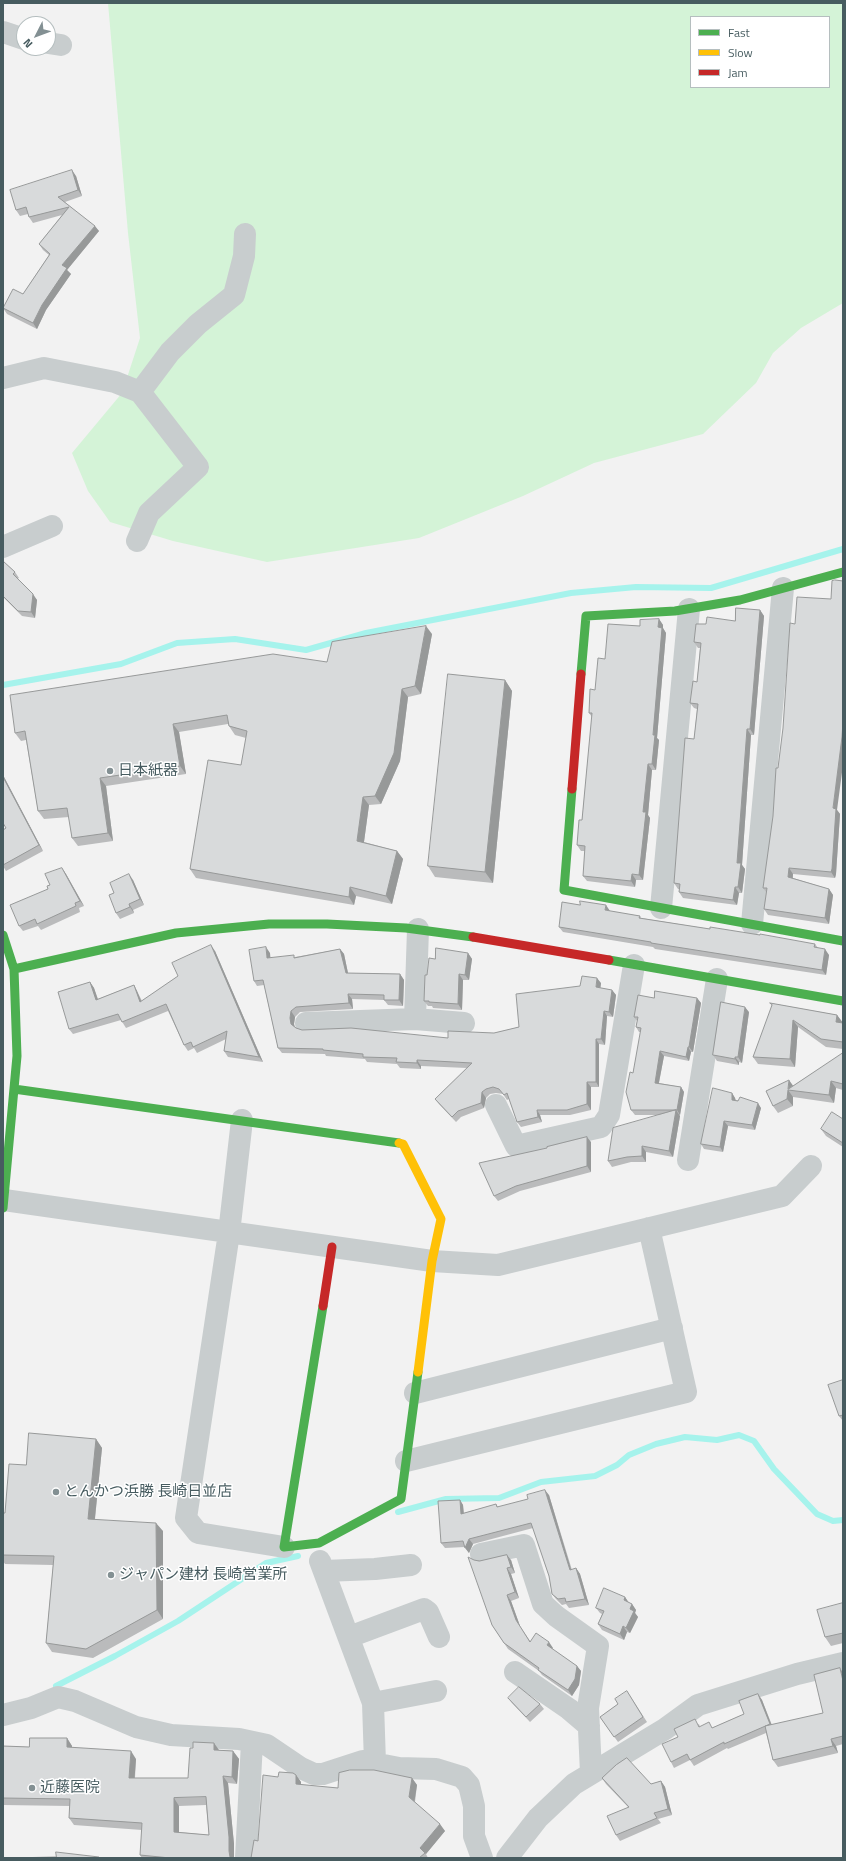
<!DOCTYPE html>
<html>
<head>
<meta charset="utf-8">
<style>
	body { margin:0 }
	#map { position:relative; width:846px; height:1861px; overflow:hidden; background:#f2f2f2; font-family:"Titillium Web",sans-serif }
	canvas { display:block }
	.frame { position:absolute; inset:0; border:4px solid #475c60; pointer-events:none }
	.legend { position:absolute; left:690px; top:16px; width:140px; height:72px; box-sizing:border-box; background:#fff; border:1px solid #b5bebf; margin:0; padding:5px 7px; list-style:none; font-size:12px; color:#475c60 }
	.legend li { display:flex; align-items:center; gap:8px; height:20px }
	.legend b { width:20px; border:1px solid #b5bebf }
	.north { position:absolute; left:16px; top:16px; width:40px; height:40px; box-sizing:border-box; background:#fff; border:1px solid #b5bebf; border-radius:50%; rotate:228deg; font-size:11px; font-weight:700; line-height:16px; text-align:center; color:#475c60 }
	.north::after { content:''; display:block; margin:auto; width:14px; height:18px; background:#839093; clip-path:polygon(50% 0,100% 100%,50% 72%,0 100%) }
</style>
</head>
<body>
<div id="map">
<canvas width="846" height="1861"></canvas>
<div class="frame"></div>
<ul class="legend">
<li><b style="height:5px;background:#4caf50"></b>Fast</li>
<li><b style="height:5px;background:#ffc107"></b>Slow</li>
<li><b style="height:5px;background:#c62828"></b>Jam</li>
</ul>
<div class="north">N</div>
</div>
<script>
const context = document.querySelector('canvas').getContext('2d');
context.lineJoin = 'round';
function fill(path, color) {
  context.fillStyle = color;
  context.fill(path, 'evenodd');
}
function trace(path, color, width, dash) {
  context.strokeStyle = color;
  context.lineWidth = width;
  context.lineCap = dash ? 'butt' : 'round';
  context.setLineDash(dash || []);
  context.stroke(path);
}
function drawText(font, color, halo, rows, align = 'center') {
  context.font = font + ' "Titillium Web","Noto Sans JP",sans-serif';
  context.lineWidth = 3;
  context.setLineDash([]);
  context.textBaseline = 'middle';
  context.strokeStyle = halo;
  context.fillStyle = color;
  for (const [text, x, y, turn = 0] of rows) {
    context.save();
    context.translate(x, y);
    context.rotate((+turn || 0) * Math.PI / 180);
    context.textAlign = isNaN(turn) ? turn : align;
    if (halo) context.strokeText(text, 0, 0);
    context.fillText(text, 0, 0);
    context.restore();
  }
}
fill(new Path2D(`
	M108,3H843V303L801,328L773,353L756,383L703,434L594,463L523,496L419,538L267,562L173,541L110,522L88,491L72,453L122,393L140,338L128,233ZM691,17H829V87H691Z`), '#d4f3d7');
trace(new Path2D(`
	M3,685L121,664L177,643L235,639L306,650L366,633L571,593L636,587L711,588L843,549
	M398,1512L446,1499L499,1498L541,1482L595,1476L617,1465L629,1455L656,1444L685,1437L717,1440L739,1435L754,1441L774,1469L817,1514L833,1521L843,1520
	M56,1686L115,1656L178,1621L266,1563L298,1556`), '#a6f3ec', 6);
trace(new Path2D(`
	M3,32L24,39
	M48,43L61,45
	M3,378L44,368L115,382L140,392L198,467L149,513L137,541
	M140,392L170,352L198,324L234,295L244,256L245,234
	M3,547L52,526
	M661,908L689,609
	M752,924L783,588
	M415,1019L418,929
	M306,1023L415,1019L464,1023
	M496,1105L516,1146L601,1127L609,1115L634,965
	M242,1120L229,1233L186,1518L198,1533L284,1547
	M688,1160L717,979
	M4,1200L432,1261L498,1265L782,1196L811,1166
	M415,1393L672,1328
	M406,1461L686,1392L649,1228
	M481,1554L524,1545L543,1604L556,1616L598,1646L588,1708L591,1773
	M320,1561L373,1703L375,1763
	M324,1571L375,1569L411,1565
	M349,1637L424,1609L428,1612L439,1637
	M515,1672L569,1709L589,1726
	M373,1703L436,1691
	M3,1715L31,1708L58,1697L75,1701L136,1727L171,1735L239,1739L267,1745L301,1768L314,1774H323L363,1761L399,1768L436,1769L462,1777L469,1785L474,1806V1836L482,1858
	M246,1858L252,1742
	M507,1858L538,1818L574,1784L665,1729L698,1705L797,1674L843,1663`), '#c8cdce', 22);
trace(new Path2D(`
	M581,674L586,616L675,611L740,600L843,572
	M572,789L564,890L843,941
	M3,935L14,969L17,1056L3,1208
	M609,960L843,1001
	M14,969L176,933L269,924H327L406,928L473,937
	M14,1089L399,1143
	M323,1306L284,1547L319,1543L401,1499L418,1372`), '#4caf50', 9);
trace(new Path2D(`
	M399,1143L403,1144L441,1219L432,1261L418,1372`), '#ffc107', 9);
trace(new Path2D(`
	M572,789L581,674
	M473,937L609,960
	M323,1306L332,1247`), '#c62828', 9);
fill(new Path2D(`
	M76,176L82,196L65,202L99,231L67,270L71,274L46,310L37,329L7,314L3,308L23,294L49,255L43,250L39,244L62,215L33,223L29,217L28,214L20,216L16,210Z
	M3,561L15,572L19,578L17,579L37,600L35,618L22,616L3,597Z
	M760,610L764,616L754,735H751L742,865L745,869L742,893H739L737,905L683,898L679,892V889H678L674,883L694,739L697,709L694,708L690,703L697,682L700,648H698L694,642L706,624L735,621Z
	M659,619L663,625V628L666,633L657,738L659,740L656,770H652L648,815L650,818L643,880H636L635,887L587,881L583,876L585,851H581L577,845L582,820L592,717L589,713L595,690L605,659L640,626Z
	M432,634L421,694L408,697L400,761L381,804L369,805L364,842L397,851L403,859L392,904L356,896L354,905L196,878L190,869L241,765L246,738L235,735L229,726L228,724L179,732L186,774L106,786L113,841L78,846L72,838L69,817L44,819L38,811L26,740L21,741L15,733L327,662Z
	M505,680L512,691L493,883L435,877L428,866Z
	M3,775L43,851L6,871L3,866V830L6,828Z
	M837,810L840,814L836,874L835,878L793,874V878L829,889L833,895L829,924L768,915L764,909L766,892L763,888Z
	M62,868L66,874L84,906L79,908L80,912L41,930L38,926L23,931L19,926L48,889Z
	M133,880L144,905L133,910L134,913L120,919L116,913L114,893Z
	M609,911L640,916L641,918L710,929L815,944L818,948L829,955L826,975L655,949L653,947L563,932L559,927Z
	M340,949L344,954L348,973L400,974L404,980L403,1006L388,1005L384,1000L352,999L353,1009L300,1012L295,1017L294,1024L295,1027L296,1028L302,1030L448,1038L494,1033L519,1027L601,983L600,988L612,990L616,995L613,1017L607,1016L605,1045L599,1044V1087H591V1110L570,1115H540L542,1122L521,1127L517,1122L509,1099L507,1100L503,1094L496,1093L490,1094L486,1098L484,1108L461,1117L456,1122L439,1104L435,1099L467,1068L421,1066V1069L400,1068L397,1064L367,1062L365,1059L326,1056L325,1054L282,1053L278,1048L264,985L257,986L254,981L270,953V958L295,957Z
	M215,951L263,1062L228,1057L224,1051L226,1039L197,1053L194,1048L188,1051L184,1045L168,1011L126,1028L121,1020L73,1034L69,1029L90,982L94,988L98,999L134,985L142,1001Z
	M468,953L472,959L469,980H463L462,1010L433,1008L432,1006H428L424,1001L427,975L435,959Z
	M654,998H697L701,1003L693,1052H691L689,1061L664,1056L659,1083L681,1087L684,1092L680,1115H679L680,1116L673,1157L646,1152V1162H631L612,1167L608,1161L659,1115H635L631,1110L633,1073L641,1032H639L636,1027L637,1021L634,1017Z
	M770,1003L837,1015L843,1023V1049L826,1047L798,1027L795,1067L758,1064L753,1057L772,1006Z
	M749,1012L742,1063L739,1062V1065L717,1061L713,1055Z
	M843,1053V1090L836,1088L834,1103L793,1097V1106L778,1113L773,1106L766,1091L793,1086Z
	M732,1093L735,1098L736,1100L761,1108L755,1130L728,1126L723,1152L704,1149L701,1144Z
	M843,1119V1147L826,1136L821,1129Z
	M591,1142V1172L520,1191L498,1201L494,1196Z
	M843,1380V1421L839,1416Z
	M96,1439L102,1448L95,1519L163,1531V1619L93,1658L52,1652L46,1643L53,1565L5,1564L3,1561V1513H5L26,1465Z
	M549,1495L572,1570L576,1568L580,1574L589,1605L569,1608L566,1604L562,1605L556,1599L552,1594L549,1576L533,1528L473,1544L469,1553L465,1547L445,1548L441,1543L460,1500L463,1505L464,1513L496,1504L498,1507Z
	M474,1560H511L515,1573L511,1574L519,1598L511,1601L520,1626L530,1641L553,1648L552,1649L577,1666L581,1671L579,1685L572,1696L542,1675L539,1671L508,1649L492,1625Z
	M625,1597L629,1603L632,1604L636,1610L635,1613L638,1617L630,1633L627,1632L624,1640L602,1630L598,1624L602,1614L600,1613L596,1608Z
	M843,1603V1643L831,1646L825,1637Z
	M843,1673V1744L836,1746L838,1753L778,1767L773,1760L766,1733L728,1749L727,1748L694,1766L690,1760L674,1768L671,1762L678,1737L699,1724L700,1727L712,1728L744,1714L758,1694L762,1700L772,1725L823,1713Z
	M627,1691L647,1722L618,1742L600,1717L618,1704Z
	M508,1698L540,1704L544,1709L530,1722L512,1703Z
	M67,1738L72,1746V1747L136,1759L135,1778H188L219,1750L233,1751L239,1759L237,1784L228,1783L234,1844V1858H142L140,1855L142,1830L74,1825L69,1818L70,1806L3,1805V1746L29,1747ZM206,1805L209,1835L179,1832V1806Z
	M296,1775L301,1782V1785L338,1788L412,1778L417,1785L415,1802L445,1831L426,1854L428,1858H251L258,1841L278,1777Z
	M602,1778L651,1784L661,1781L665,1787L672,1815L658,1819L661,1823L620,1841L616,1835L628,1807L606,1784Z`), '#babbbc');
fill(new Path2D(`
	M72,170L76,176L82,196L78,190Z
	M95,226L99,231L67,270L71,274L46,310L37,329L33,323L62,265Z
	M33,594L37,600L35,618L31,612Z
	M760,610L764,616L754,735L750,729Z
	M659,619L663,625V628L666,633L657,738L659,740L656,770L652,764L658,627Z
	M426,626L432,634L421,694L415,686Z
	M505,680L512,691L493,883L485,872Z
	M402,689L408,697L400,761L381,804L375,796Z
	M843,721V765L837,810L840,814L836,874L835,878L831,872L833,808Z
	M173,724L179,732L186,774L180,766Z
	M747,729L751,735L742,865L745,869L742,893L738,887L737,863Z
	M648,764L652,770L648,815L650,818L643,880L639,875L643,812Z
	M3,775L43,851L39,845L3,777Z
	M100,778L106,786L113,841L108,833Z
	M363,797L369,805L363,849L357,841Z
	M397,851L403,859L392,904L386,896Z
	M62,868L66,874L84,906L80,901Z
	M789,868L793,874L792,883L788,877Z
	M129,874L133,880L144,905L140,899Z
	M632,874L636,880L635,887L631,881Z
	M350,887L356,896L354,905L349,897Z
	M735,887L739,893L737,905L733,900Z
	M829,889L833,895L829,924L825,918Z
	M129,904L133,910L134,913L130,907Z
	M606,905L610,911L605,910Z
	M211,945L215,951L263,1062L259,1057Z
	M266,947L270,953L271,964L267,958Z
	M340,949L344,954L349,978L346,973Z
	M825,949L829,955L826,975L822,970Z
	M468,953L472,959L469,980L465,975Z
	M400,974L404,980L403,1006L399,1000Z
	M459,974L463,980L462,1010L458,1004Z
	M597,978L601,983L600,992L596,987Z
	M90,982L94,988L100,1006L96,1000Z
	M134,985L137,991L144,1008L140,1002Z
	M612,990L616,995L613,1017L609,1012Z
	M348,994L352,999L353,1009L349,1003Z
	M697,998L701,1003L693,1052L689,1047Z
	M745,1007L749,1012L742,1063L738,1057Z
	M291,1011L295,1017L294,1024L295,1029L291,1024L290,1018Z
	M604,1011L607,1016L605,1045L601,1039Z
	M837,1015L843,1023L836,1022Z
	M793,1020L798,1027L795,1067L790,1059Z
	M596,1039L599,1044V1087L596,1082Z
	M688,1047L691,1052L689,1061L686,1057Z
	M660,1051L664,1056L658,1087L655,1083Z
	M735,1057L739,1062V1065L735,1059Z
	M417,1060L421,1066V1069L417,1063Z
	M789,1080L794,1087L788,1089Z
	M831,1081L836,1088L834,1103L829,1095Z
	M587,1082L591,1087V1110L587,1104Z
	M681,1087L684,1092L680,1115L677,1110Z
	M788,1090L793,1097V1106L787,1099Z
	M482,1092L486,1098L484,1108L481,1103Z
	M732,1093L735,1098L736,1104L732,1100Z
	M758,1103L761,1108L755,1130L752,1125Z
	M537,1110L540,1115L542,1122L538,1117Z
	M676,1110L680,1116L673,1157L669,1151Z
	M724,1121L728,1126L723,1152L720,1147Z
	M587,1137L591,1142V1172L587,1166Z
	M642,1146L646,1152V1162L642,1156Z
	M96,1439L102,1448L94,1527L88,1519Z
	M545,1490L549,1495L573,1576L570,1570Z
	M460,1500L463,1505L464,1519L461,1514Z
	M156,1523L163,1531V1619L157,1610Z
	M469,1539L473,1544L469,1553L465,1548Z
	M507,1555L511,1560L515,1573L511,1567Z
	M507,1568L511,1574L519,1598L515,1592Z
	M576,1568L580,1574L589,1605L585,1599Z
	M507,1595L511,1601L520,1626L516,1620Z
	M625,1597L629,1603L624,1600Z
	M632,1604L636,1610L635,1613L638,1617L630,1633L626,1628L630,1609Z
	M623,1626L627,1632L624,1640L620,1634Z
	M549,1642L553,1648L551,1651L547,1645Z
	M577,1666L581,1671L579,1685L572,1696L568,1690Z
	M840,1668L843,1673V1681Z
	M758,1694L762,1700L773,1729L770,1724Z
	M67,1738L72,1746V1754L67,1747Z
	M831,1739L836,1746L838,1753L833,1746Z
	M214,1743L219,1750H214Z
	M131,1751L136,1759L134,1785L129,1778Z
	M233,1751L239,1759L237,1784L232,1777Z
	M296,1775L301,1782V1791L296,1784Z
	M223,1776L228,1783L234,1844V1858H231L230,1857L229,1851Z
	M412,1778L417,1785L414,1804L409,1797Z
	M661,1781L665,1787L672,1815L668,1809Z
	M174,1798L179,1806V1839L174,1832Z
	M440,1824L445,1831L426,1854L420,1848Z`), '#979999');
const building = new Path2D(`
	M72,170L78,190L58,197L95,226L62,265L67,268L42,305L33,323L3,308L13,289L23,294L50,254L39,244L69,207L29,217L26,207L16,210L10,190Z
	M3,561L15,572L13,574L33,594L31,612L18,611L3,596Z
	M835,580L843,581V721L842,737L833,808L836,809L832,869L831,872L789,868L788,877L829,889L825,918L764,909L767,888H763L773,816L776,768H778L783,728L790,623L795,624L797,597L831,599L832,581Z
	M736,608L760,610L750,729H747L737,863H741L738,887H735L733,900L679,892L680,884L674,883L685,738L694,739L698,704L690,703L693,681L697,682L701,643L694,642L696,624H706L707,617L735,621Z
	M659,619L658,627L662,628L653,735H655L652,764H648L643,812H646L639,875L632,874L631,881L583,876L585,846L577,845L579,820H582L592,713H589L590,689L595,690L598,658L605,659L608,624L640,626V620Z
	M426,626L415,686L402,689L394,753L375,796L363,797L357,841L397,851L386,896L350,887L349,897L190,869L208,760L241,765L247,731L229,726L227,715L173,724L180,766L100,778L108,833L72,838L67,808L38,811L25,731L15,733L10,695L273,654L327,662L332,642Z
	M448,674L505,680L485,872L428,866Z
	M3,777L39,845L3,865V830L6,828L3,823Z
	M62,868L80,901L75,903L76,906L37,924L35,919L19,926L10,905L48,889L47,886L50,885L45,874Z
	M129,874L140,899L129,904L130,907L116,913L109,895L114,893L110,883Z
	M580,901L606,905L605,910L640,916L639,918L710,929V927L760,935V934L815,944L814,947L825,949L822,970L651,943V942L559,927L562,902L580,905Z
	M211,945L259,1057L224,1051L227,1031L193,1047L191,1042L184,1045L166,1004L122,1022L118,1014L69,1029L58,992L90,982L96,1000L134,985L140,1002L178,976L172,963Z
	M266,947L267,958L294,955V958L340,949L346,973L400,974L399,1000H384V995L348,994L349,1003L296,1007L291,1011L290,1018L291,1024L296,1028L302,1030L351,1028L448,1038V1031L494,1033L519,1027L516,994L580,986L582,976L597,978L596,987L612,990L609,1012L604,1011L601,1039H596V1082H587V1104L567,1110H537L538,1117L517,1122L507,1093L504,1095L499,1089L493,1087L486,1089L482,1092L481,1103L458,1111L452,1117L435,1099L472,1063L417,1060V1063L396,1062L397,1058L363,1057V1054L323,1050V1049L278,1048L263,980L254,981L249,950Z
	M436,948L468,953L465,975L459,974L458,1004L429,1002V1001H424L425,975H427L429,958L435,959Z
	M655,991L697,998L689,1047H688L686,1057L660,1051L655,1083L681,1087L677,1110H631L626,1092L630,1072L633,1073L641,1028L636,1027L638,1017H634L638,995L654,998Z
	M721,1002L745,1007L738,1057H735V1059L713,1055Z
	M770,1003L837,1015L836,1022L843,1023V1042L821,1039L793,1020L790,1059L753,1057L772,1005Z
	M843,1053V1084L831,1081L829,1095L788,1090L787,1099L773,1106L766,1091L789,1080L788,1089Z
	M713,1088L732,1093V1100L738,1101L740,1097L758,1103L752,1125L724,1121L720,1147L701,1144Z
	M676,1110L669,1151L642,1146V1156L627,1157L608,1161L613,1128Z
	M832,1112L843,1119V1143L821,1129Z
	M587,1137V1166L516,1186L494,1196L479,1163L547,1148V1147Z
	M843,1380V1415L839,1416L828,1385Z
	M29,1433L96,1439L88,1519L156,1523L157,1610L86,1649L46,1643L54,1556L3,1555V1513H5L9,1464L26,1465Z
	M545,1490L570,1570L576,1568L585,1599L566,1602L565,1598L558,1599L552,1594L549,1576L531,1523L469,1539L465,1548L463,1541L441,1543L438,1501L460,1500L461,1514L496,1504L497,1507L528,1499L527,1495Z
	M507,1555L511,1567L507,1568L515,1592L507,1595L516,1620L530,1642L536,1633L549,1642L547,1645L577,1666L575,1679L568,1690L538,1670L539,1668L504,1643L492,1625L468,1557L474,1560L479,1561Z
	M604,1588L625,1597L624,1600L632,1604L630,1609L634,1611L626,1628L623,1626L620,1634L598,1624L604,1611L596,1608Z
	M843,1603V1633L825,1637L817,1610Z
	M840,1668L843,1681V1736L831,1739L833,1746L773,1760L765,1726L823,1713L814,1675Z
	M519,1687L540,1704L526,1717L508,1698Z
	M627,1691L643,1717L614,1737L600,1717L618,1704L615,1699Z
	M758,1694L770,1724L724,1744V1742L690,1760L687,1754L671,1762L662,1744L678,1737L674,1729L695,1719L699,1727L709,1722L712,1728L744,1714L739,1701Z
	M30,1738H67V1747L131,1751L129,1778H188L190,1748H193V1742L214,1743V1750L233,1751L232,1777L223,1776L229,1837V1851L230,1857L231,1858H170L140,1855L142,1823L69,1818L70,1799L3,1798V1746L29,1747ZM206,1797L209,1835L174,1832V1798Z
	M627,1758L651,1784L661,1781L668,1809L654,1813L657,1818L616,1835L607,1816L629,1807L602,1778L616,1765Z
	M350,1770H374L412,1778L409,1797L440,1824L420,1848L425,1853L419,1858H251L254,1840L258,1841L263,1775L278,1777L279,1772L293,1773L296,1775V1784L338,1788L339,1773Z
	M56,1852L99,1857V1858H9L56,1857Z`);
fill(building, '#d8dadb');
trace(building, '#979999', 1);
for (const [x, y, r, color] of [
	[110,771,4,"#839093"],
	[56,1492,4,"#839093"],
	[111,1575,4,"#839093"],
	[32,1788,4,"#839093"]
]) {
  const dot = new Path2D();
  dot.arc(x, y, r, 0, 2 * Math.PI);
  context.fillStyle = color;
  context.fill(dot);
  trace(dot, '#fff', 1.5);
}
drawText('15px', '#475c60', '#fff', [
	["日本紙器",118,771],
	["とんかつ浜勝 長崎日並店",64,1492],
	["ジャパン建材 長崎営業所",119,1575],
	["近藤医院",40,1788]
], 'left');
</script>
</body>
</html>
